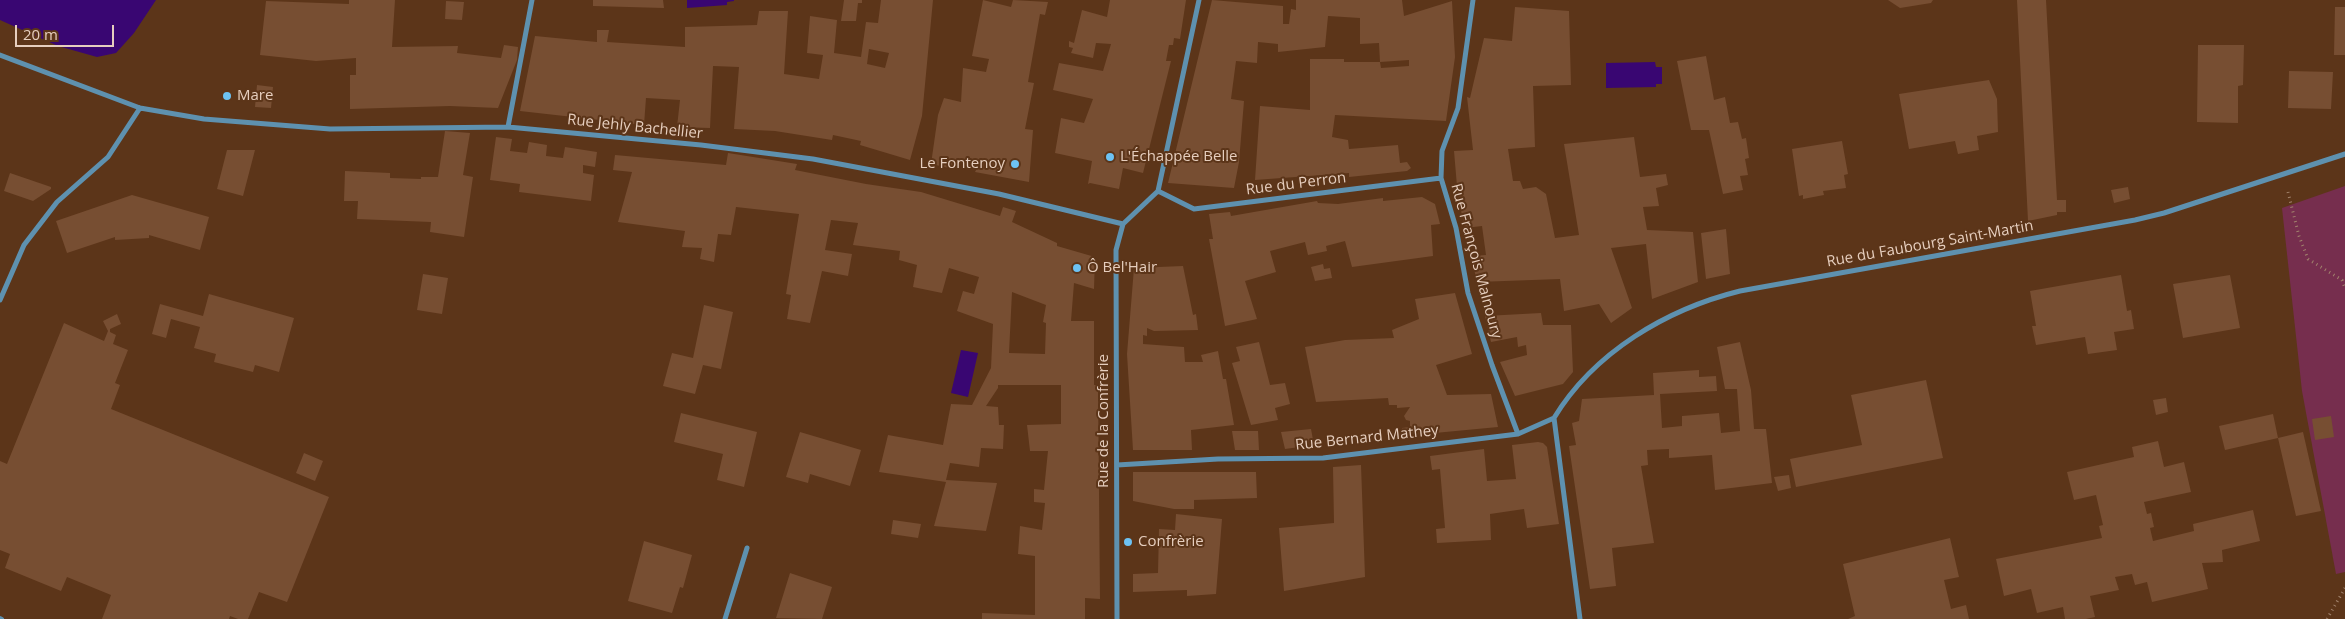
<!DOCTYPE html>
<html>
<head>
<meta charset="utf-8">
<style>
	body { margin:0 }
	#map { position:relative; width:2345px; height:619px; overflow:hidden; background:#5c3519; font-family:"Open Sans",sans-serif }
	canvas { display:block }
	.scale { position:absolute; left:15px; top:25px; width:99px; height:22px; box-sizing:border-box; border:2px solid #e6cebe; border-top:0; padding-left:6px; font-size:15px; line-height:18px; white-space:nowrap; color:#e6cebe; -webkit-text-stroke:4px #5c3519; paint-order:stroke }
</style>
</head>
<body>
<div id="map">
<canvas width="2345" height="619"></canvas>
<div class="scale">20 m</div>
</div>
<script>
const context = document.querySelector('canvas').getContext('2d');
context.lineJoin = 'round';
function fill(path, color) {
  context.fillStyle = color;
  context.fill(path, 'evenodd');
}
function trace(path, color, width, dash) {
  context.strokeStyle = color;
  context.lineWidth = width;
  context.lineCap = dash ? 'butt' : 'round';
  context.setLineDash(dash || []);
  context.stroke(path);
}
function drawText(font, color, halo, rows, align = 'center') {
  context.font = font + ' "Open Sans",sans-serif';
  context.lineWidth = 4;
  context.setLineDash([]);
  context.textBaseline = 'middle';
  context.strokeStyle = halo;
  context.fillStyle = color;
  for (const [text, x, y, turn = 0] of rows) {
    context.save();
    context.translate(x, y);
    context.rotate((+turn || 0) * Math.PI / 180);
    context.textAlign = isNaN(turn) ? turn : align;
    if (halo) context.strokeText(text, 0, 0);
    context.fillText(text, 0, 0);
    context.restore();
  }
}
fill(new Path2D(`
	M2345,186V572L2336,574L2302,391L2282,208Z`), '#762e4e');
fill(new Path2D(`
	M0,0H156L134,33L116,53L97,57L58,46L0,20Z
	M687,0H734V1L727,2V5L687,8Z
	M1655,62L1656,67H1662V84H1656V87L1606,88V63Z
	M961,350L978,353L968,397L951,393Z`), '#390672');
fill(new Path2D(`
	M349,0H395L392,47L458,46L457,53L501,58L504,45L518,47L517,60L498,108L450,106L350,109V75H356V58L316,61L260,55L266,1L349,4Z
	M593,0H663L664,8L593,6Z
	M844,0H862V3H858L856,21H841Z
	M881,0H933L922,116L910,160L860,145L861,141L833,135L832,140L775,131L734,129L739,67L713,66L710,128L677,127L680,100L646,98L644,125L520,111L535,36L597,42V30H609L607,42L685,47V27L757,25L759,11H788L784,74L819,79L823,55L807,53L810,16L837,20L834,53L861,57L866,22L878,23ZM869,49L889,53L885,68L867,64Z
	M983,0L1011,7L1013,0L1048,2L1045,15L1040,14L1028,82L1034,83L1025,129L1033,130L1029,182L975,172L976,170L964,167L965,161L956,159L954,169L931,164L938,115L944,98L961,102L963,68L986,72L989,59L972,56Z
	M1110,0H1186L1180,39L1174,38L1173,45H1169L1166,61H1171L1143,173L1123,168L1119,189L1090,183L1088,184L1092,161L1055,153L1061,118L1084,123L1093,99L1053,90L1059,63L1103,71L1111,44L1096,43L1093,58L1071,53L1073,48L1069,47V41L1074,43L1082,10L1107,17Z
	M1212,0L1283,6V24H1289L1291,9L1296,10V0H1402L1404,16L1452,1L1455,57L1446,121L1335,115L1332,137L1348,140L1349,149L1398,145L1400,163L1407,162L1411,168L1407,171L1349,177V173L1255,180L1260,106L1310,110V59H1344V62H1380L1381,68L1409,66V60L1380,62L1379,43L1360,44V18L1328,16L1325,47L1278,52V44L1258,42L1257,63L1236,61L1231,99L1244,101L1239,162L1234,188L1168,183Z
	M1888,0H1933L1931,3L1900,8Z
	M2017,0H2046L2057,200H2066V212H2057V215L2028,221Z
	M446,1L464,2L462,20L445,19Z
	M1515,7L1569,11L1571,85L1533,86L1535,147L1508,149L1513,181H1520L1523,189L1536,187L1546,194L1555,238L1579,235L1564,144L1634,137L1640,177L1666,174L1668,185L1656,188L1659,206L1643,207L1647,230L1693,232L1698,282L1652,299L1646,244L1611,248L1632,308L1611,323L1599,304L1564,311L1560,279L1477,282L1471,256L1486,255L1482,226L1465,228L1458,198L1454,151L1473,150L1467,97L1470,98L1484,38L1512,41Z
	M2335,7H2345V55H2334Z
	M2198,45H2244L2243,85L2238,86V123L2197,122Z
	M1706,56L1714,100L1725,97L1730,123L1738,122L1742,139L1746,138L1749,158L1745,159L1748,175L1740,176L1743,190L1723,194L1709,130H1691L1677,61Z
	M2289,71L2333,72L2331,109L2288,108Z
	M1989,80L1997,99L1998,132L1977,136L1979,150L1958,154L1955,141L1909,149L1899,94Z
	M257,85L273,87L271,108L255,107Z
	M445,131L470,133L463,175L473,177L464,237L430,232L431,222L357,219L358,201H344L345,171L390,173V178L421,179V177H438Z
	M496,137L512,139L510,151L527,153L529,142L547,145L546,156L563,158L565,147L597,152L595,167L583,165V173L594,175L591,201L519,192L520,184L490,180Z
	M1842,141L1848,174L1844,175L1846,188L1823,191L1824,195L1803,199V195L1799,196L1792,149Z
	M227,150H255L243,196L217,189Z
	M728,153L797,164L795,170L866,184L921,192L1000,216L1003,207L1016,211L1012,222L1057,243V246L1095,257L1094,289L1074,283L1071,321H1094V385H1098L1100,599L1085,598V619H982V613L1035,615V556L1018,554L1020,526L1042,530L1045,503L1034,502V489L1044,490L1048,451H1030L1027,425L1061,424V385H998V388L986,406L998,407L999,425H1004L1003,449L981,448L979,467L950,463L946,480L997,483L986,531L934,526L946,482L879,472L888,435L943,445L951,404L972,405L991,368L993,324L957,311L963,291L974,294L979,277L949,268L942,293L913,287L917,265L899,260L900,251L853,245L858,223L831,220L825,250L852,254L848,276L822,271L810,323L787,319L791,295L786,294L799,214L736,207L731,235L718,234L714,262L700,259L702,248L682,247L685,231L618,222L632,172L613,170L615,155L726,165ZM1012,292L1046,305L1043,322L1046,323L1045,354L1009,353Z
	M10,173L51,187V189L33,201L4,191Z
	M2128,187L2130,199L2114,203L2111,190Z
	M132,195L209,217L200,250L149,235V238L115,240V237L67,253L56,221Z
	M1422,197L1435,204L1440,224L1431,225L1433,256L1352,267L1345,241L1326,246L1327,251L1308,255L1305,242L1270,251L1276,272L1245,281L1257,319L1225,326L1209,239H1213L1209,214L1230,212L1231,216L1317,201L1318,203L1338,204L1383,198V201Z
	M1726,229L1730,274L1706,279L1701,233Z
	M1323,264L1324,269L1330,268L1332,278L1315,281L1311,267Z
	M1183,266L1193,315L1196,314L1198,330L1154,331L1147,328V336L1143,335V344L1184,347L1185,362H1203L1201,355L1218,351L1223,379H1226L1234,425L1191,430L1192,450H1133L1127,354L1134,268Z
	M423,274L448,278L442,314L417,310Z
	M2121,275L2127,311L2131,310L2134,329L2114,332L2117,350L2088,354L2085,337L2036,345L2032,326H2036L2030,291Z
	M2230,275L2240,328L2183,338L2173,284Z
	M1455,293L1472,354L1436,365L1447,395L1491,394L1498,427L1403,436L1402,428L1410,427V421L1406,420L1404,416L1410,407L1397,408V405H1389L1388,398L1316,402L1305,347L1345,340L1394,338L1392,330L1419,319L1415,299Z
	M209,294L294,318L279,372L255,365L253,372L214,362L216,354L194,348L200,327L171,319L166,338L152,334L160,304L203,316Z
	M704,305L733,312L721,369L703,365L695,394L663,386L672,353L693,358Z
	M1541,313L1543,325H1571L1573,372L1563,384L1515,396L1500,362L1527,355L1526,345L1518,347L1517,337L1491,342L1485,316Z
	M117,314L121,324L110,329V332L116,335L113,344L128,350L115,383L120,385L111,409L329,497L287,602L259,592L248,619H238L230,616L229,619H102L111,595L67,577L61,591L5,568L10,554L0,550V461L7,464L64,323L104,341L108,331L103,321Z
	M1259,342L1270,385L1285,383L1290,404L1275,408L1278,420L1251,425L1232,363L1240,361L1236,347Z
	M1740,342L1751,390L1754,429H1766L1772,483L1715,490L1712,455L1669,458V449L1647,450L1648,465L1641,466L1654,543L1612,548L1616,586L1590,589L1569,446L1576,445L1572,423L1579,421L1582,399L1654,395L1653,373L1699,370V377L1716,376L1717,391L1660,394L1662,428L1682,426V416L1719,413L1721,433L1740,431L1737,389H1725L1717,347Z
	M1926,380L1943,458L1796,487L1790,459L1862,445L1851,395Z
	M2166,398L2168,412L2156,415L2153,400Z
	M681,413L757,432L744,487L717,480L723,454L674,442Z
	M2273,414L2278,438L2225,450L2219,426Z
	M2331,416L2334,437L2315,440L2312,419Z
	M1311,429L1314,445L1285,449L1281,432Z
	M1232,431H1258L1259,450H1235Z
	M800,432L861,450L850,486L810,474L808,483L786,477Z
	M2303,432L2321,511L2296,516L2278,438Z
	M2158,441L2164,467L2184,462L2191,492L2144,502L2147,514L2151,513L2154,527L2150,528L2153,541L2194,531L2193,524L2253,510L2260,541L2222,550L2223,562L2202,563L2208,589L2152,602L2147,582L2135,585L2132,574L2115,577L2119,590L2090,596L2095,617L2086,619H2065L2063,607L2037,613L2031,589L2004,596L1996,559L2102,538L2099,526L2103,525L2096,495L2074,500L2067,472L2134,457L2132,447Z
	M1538,442L1543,443L1547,447L1559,524L1527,528L1524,509L1490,514L1491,540L1437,543L1436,529L1445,528L1440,469L1432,470L1430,456L1484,449L1487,481L1516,479L1512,445Z
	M304,453L323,461L315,481L296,473Z
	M1361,465L1365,577L1284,591L1279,528L1334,523L1333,467Z
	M1133,472H1256L1257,498L1194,500V509H1174L1133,501Z
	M1789,475L1791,488L1778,491L1774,477Z
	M1176,514L1222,519L1216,594L1187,596V590L1133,592V574L1158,573L1159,529L1175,530Z
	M893,520L921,524L918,538L891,534Z
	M1950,538L1959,577L1944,580L1951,609L1966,605L1969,619H1848L1855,616L1843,564Z
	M644,541L692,555L683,588L680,587L672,613L628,601Z
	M790,573L832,587L822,619L776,618Z`), '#774e32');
trace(new Path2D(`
	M2288,192L2299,236L2308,259L2342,280L2345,288
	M2327,619L2345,588`), '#a2836d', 3, [1, 4]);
trace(new Path2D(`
	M0,618L2,619`), '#5e91af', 4);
trace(new Path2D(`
	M1473,0L1458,108L1442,151L1441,178L1456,228L1468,293L1492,365L1518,434
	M0,55L140,108L204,119L330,129L508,127L701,145L813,159L999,194L1123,224
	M508,127L532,0
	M1158,191L1194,209L1441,178
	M1123,224L1158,191L1199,0
	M0,300L24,245L57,202L108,157L140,108
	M1554,418C1594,352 1667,309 1740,291L2135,220L2164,213L2345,154
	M1554,418L1580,619
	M1117,465L1218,459L1323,458L1518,434L1554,418
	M725,619L747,548
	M1117,619L1116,250L1123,224`), '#5e91af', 5);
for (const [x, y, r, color] of [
	[227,96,5,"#6dc2f3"],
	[1110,157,5,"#6dc2f3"],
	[1015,164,5,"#6dc2f3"],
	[1077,268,5,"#6dc2f3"],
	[1128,542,5,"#6dc2f3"]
]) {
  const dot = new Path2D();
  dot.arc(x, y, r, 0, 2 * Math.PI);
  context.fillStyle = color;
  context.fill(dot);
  trace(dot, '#5c3519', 2);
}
drawText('15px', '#e6cebe', '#5c3519', [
	["Mare",237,96],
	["L'Échappée Belle",1120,157],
	["Le Fontenoy",1005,164,"right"],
	["Ô Bel'Hair",1087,268],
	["Confrèrie",1138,542]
], 'left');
drawText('15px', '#e6cebe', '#5c3519', [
	["Rue Jehly Bachellier",635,127,6],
	["Rue du Perron",1296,184,-7],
	["Rue du Faubourg Saint-Martin",1930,244,-10],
	["Rue François Malnoury",1476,261,75],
	["Rue de la Confrèrie",1104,421,-90],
	["Rue Bernard Mathey",1367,438,-6]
]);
</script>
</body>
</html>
